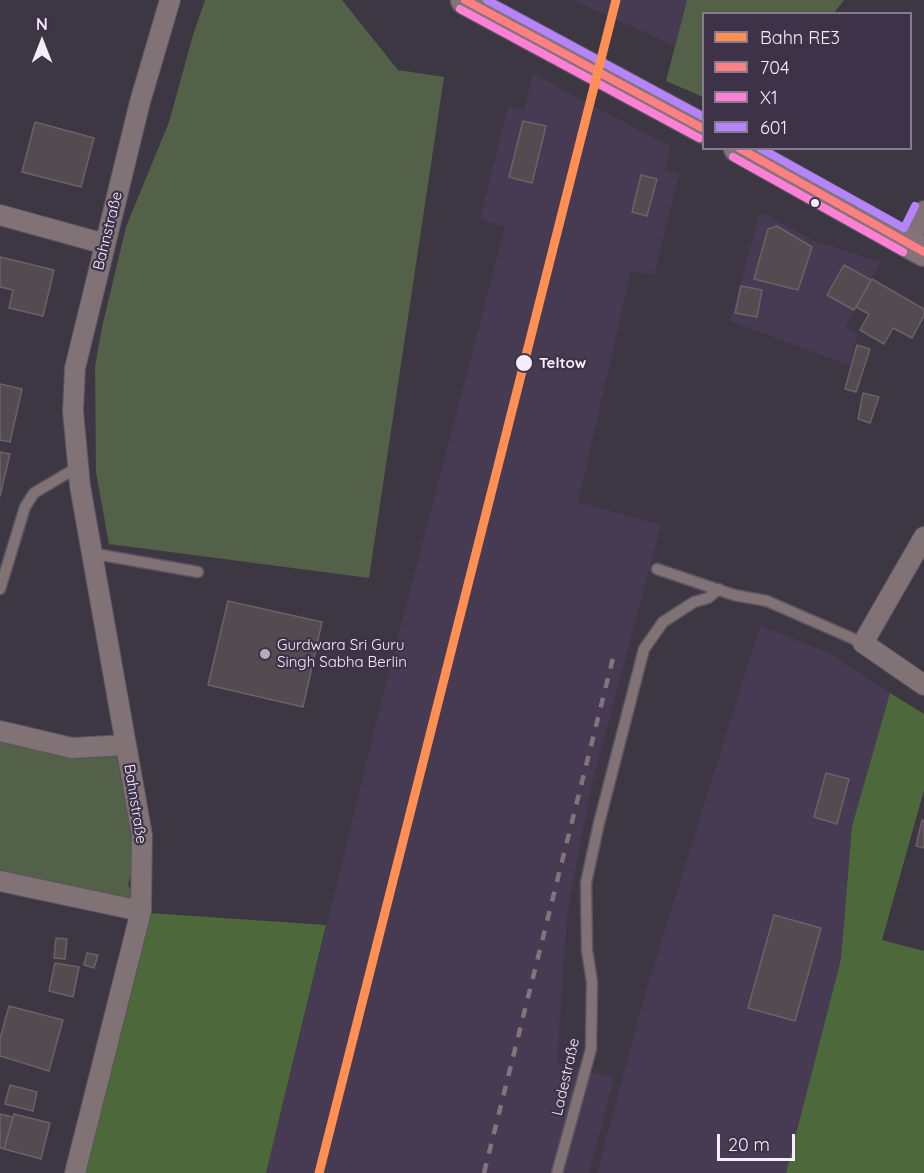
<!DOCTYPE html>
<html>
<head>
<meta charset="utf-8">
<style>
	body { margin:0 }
	#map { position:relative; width:924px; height:1173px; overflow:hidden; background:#3d3743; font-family:Quicksand,sans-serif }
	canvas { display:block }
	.legend { position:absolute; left:702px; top:12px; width:210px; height:138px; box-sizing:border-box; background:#3d3248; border:2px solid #867c8f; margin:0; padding:8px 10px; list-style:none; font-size:18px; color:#f3ecfa }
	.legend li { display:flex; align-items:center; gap:12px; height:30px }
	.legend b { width:30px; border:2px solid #867c8f }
	.north { position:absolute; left:12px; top:12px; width:60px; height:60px; -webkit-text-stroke:4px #3d3248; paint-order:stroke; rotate:0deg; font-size:16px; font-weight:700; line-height:24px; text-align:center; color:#f3ecfa }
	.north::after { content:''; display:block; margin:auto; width:21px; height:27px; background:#f3ecfa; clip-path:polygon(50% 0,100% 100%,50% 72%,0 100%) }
	.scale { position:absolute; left:717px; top:1134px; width:78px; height:27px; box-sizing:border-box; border:3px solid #f3ecfa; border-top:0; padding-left:8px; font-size:18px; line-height:21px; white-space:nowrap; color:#f3ecfa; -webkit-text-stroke:4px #3d3248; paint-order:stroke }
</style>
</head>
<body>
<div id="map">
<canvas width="924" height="1173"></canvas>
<ul class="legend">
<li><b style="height:8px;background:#ff8f53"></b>Bahn RE3</li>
<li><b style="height:8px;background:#ff8083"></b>704</li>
<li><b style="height:8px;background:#ff80d5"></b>X1</li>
<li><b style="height:8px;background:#b684fa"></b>601</li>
</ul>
<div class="north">N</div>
<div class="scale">20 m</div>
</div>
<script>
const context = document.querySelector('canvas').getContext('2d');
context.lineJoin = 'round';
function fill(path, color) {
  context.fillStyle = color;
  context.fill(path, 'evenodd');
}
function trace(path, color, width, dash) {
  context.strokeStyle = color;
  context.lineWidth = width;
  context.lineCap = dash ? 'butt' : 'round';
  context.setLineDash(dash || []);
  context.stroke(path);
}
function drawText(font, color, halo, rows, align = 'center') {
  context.font = font + ' Quicksand,sans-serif';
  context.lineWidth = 4.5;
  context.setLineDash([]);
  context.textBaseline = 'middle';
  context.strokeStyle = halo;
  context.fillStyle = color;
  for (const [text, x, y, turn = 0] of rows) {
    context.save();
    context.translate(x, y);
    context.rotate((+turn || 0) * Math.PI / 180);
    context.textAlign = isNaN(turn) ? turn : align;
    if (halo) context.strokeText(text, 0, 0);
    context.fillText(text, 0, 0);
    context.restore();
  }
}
fill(new Path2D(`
	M573,0H687L675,46Z
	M533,74L671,147L665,170L679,174L654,275L631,271L578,502L661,525L592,783L567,914L557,1063L614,1078L589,1173H266L386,683L505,227L480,219L508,106L524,110Z
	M763,213L814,241L881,262L845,327L858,334L849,365L730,321L759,216Z
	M760,626L829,653L890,693L852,826L841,959L786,1173H597L646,991Z`), '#473a53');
fill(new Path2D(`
	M205,0H342L398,70L444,77L369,578L109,544L96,472L95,367L102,327L126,227L169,122L193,35Z
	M687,0H844L834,13L704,14L703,97L666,81Z
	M0,731L125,745L142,835L128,885L141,911L0,881Z`), '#526148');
fill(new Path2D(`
	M890,693L924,714V790L882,940L924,951V1173H786L841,959L852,826Z
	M149,913L326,925L266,1173H76Z`), '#4d693b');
const building = new Path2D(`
	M523,121L546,126L532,183L509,177Z
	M35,122L94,138L81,187L22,172Z
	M641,175L657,179L647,216L632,212Z
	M777,226L812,247L798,290L754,279L768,229Z
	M0,257L54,270L43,316L9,308L13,290L0,287Z
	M844,265L871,280L854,310L827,295Z
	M872,279L924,309V316L912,338L893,328L884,344L860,330L869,314L856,307Z
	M741,286L762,290L757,317L735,313Z
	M857,345L870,349L856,392L845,389Z
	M0,384L22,389L10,442L0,440Z
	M863,393L879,397L870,423L858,419Z
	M0,452L10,454L0,496Z
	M228,601L322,622L303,707L208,685Z
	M826,773L849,779L837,824L814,817Z
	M922,820L924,821V848L916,846Z
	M774,915L821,928L795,1021L748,1008Z
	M56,938L67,939L65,959L54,958Z
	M87,953L98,955L94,968L84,965Z
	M55,963L79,967L73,997L49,991Z
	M9,1006L63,1020L49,1071L0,1056V1039Z
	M10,1085L37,1092L33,1111L5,1104Z
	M0,1114L13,1117L4,1149L0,1148Z
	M14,1114L50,1123L41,1159L4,1149Z`);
fill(building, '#544b50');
trace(building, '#6b6267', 1.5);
const lane = new Path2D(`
	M90,553L198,572
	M657,569L734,595L767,601L863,643
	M0,589L25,507L34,493L78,467
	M557,1173L591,1049L592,982L587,950L586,883L599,823L644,649L663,622L694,602L708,598L719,589`);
const street = new Path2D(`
	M0,215L105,244
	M908,243L924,211
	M924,537L863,643L924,685
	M0,731L72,748L125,745
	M0,881L141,911
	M75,1173L141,911L142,835L80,486L73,411L75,368L140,102L170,0`);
const secondary = new Path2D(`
	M465,0L704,129
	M738,148L924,252`);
trace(lane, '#5a555f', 13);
trace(street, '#5a555f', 22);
trace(secondary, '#5a555f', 31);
trace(lane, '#817276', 10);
trace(street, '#817276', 20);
trace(secondary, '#84737a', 28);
trace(new Path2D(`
	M484,1173L614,654`), '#7f757b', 4.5, [10, 10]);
trace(new Path2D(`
	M465,0L704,129
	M739,148L924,252`), '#ff8083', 8);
trace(new Path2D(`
	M460,9L699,138
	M733,157L903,252`), '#ff80d5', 8);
trace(new Path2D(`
	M487,0L704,117
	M760,148L904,228L915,206`), '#b684fa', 8);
trace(new Path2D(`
	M319,1173L616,0`), '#ff8f53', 9);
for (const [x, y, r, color] of [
	[815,203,5,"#f3ecfa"],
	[524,363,9,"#f3ecfa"],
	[265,654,6,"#b3adba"]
]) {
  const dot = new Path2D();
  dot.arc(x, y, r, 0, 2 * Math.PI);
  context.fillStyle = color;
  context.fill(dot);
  trace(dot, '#3d3248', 2);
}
drawText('15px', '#f3ecfa', '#3d3248', [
	["Bahnstraße",108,231,-76],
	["Bahnstraße",135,804,81],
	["Ladestraße",566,1077,-77]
]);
drawText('bold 15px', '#f3ecfa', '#3d3248', [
	["Teltow",539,363]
], 'left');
drawText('15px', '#f3ecfa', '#3d3248', [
	["Gurdwara Sri Guru",277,645],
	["Singh Sabha Berlin",277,662]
], 'left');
</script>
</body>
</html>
